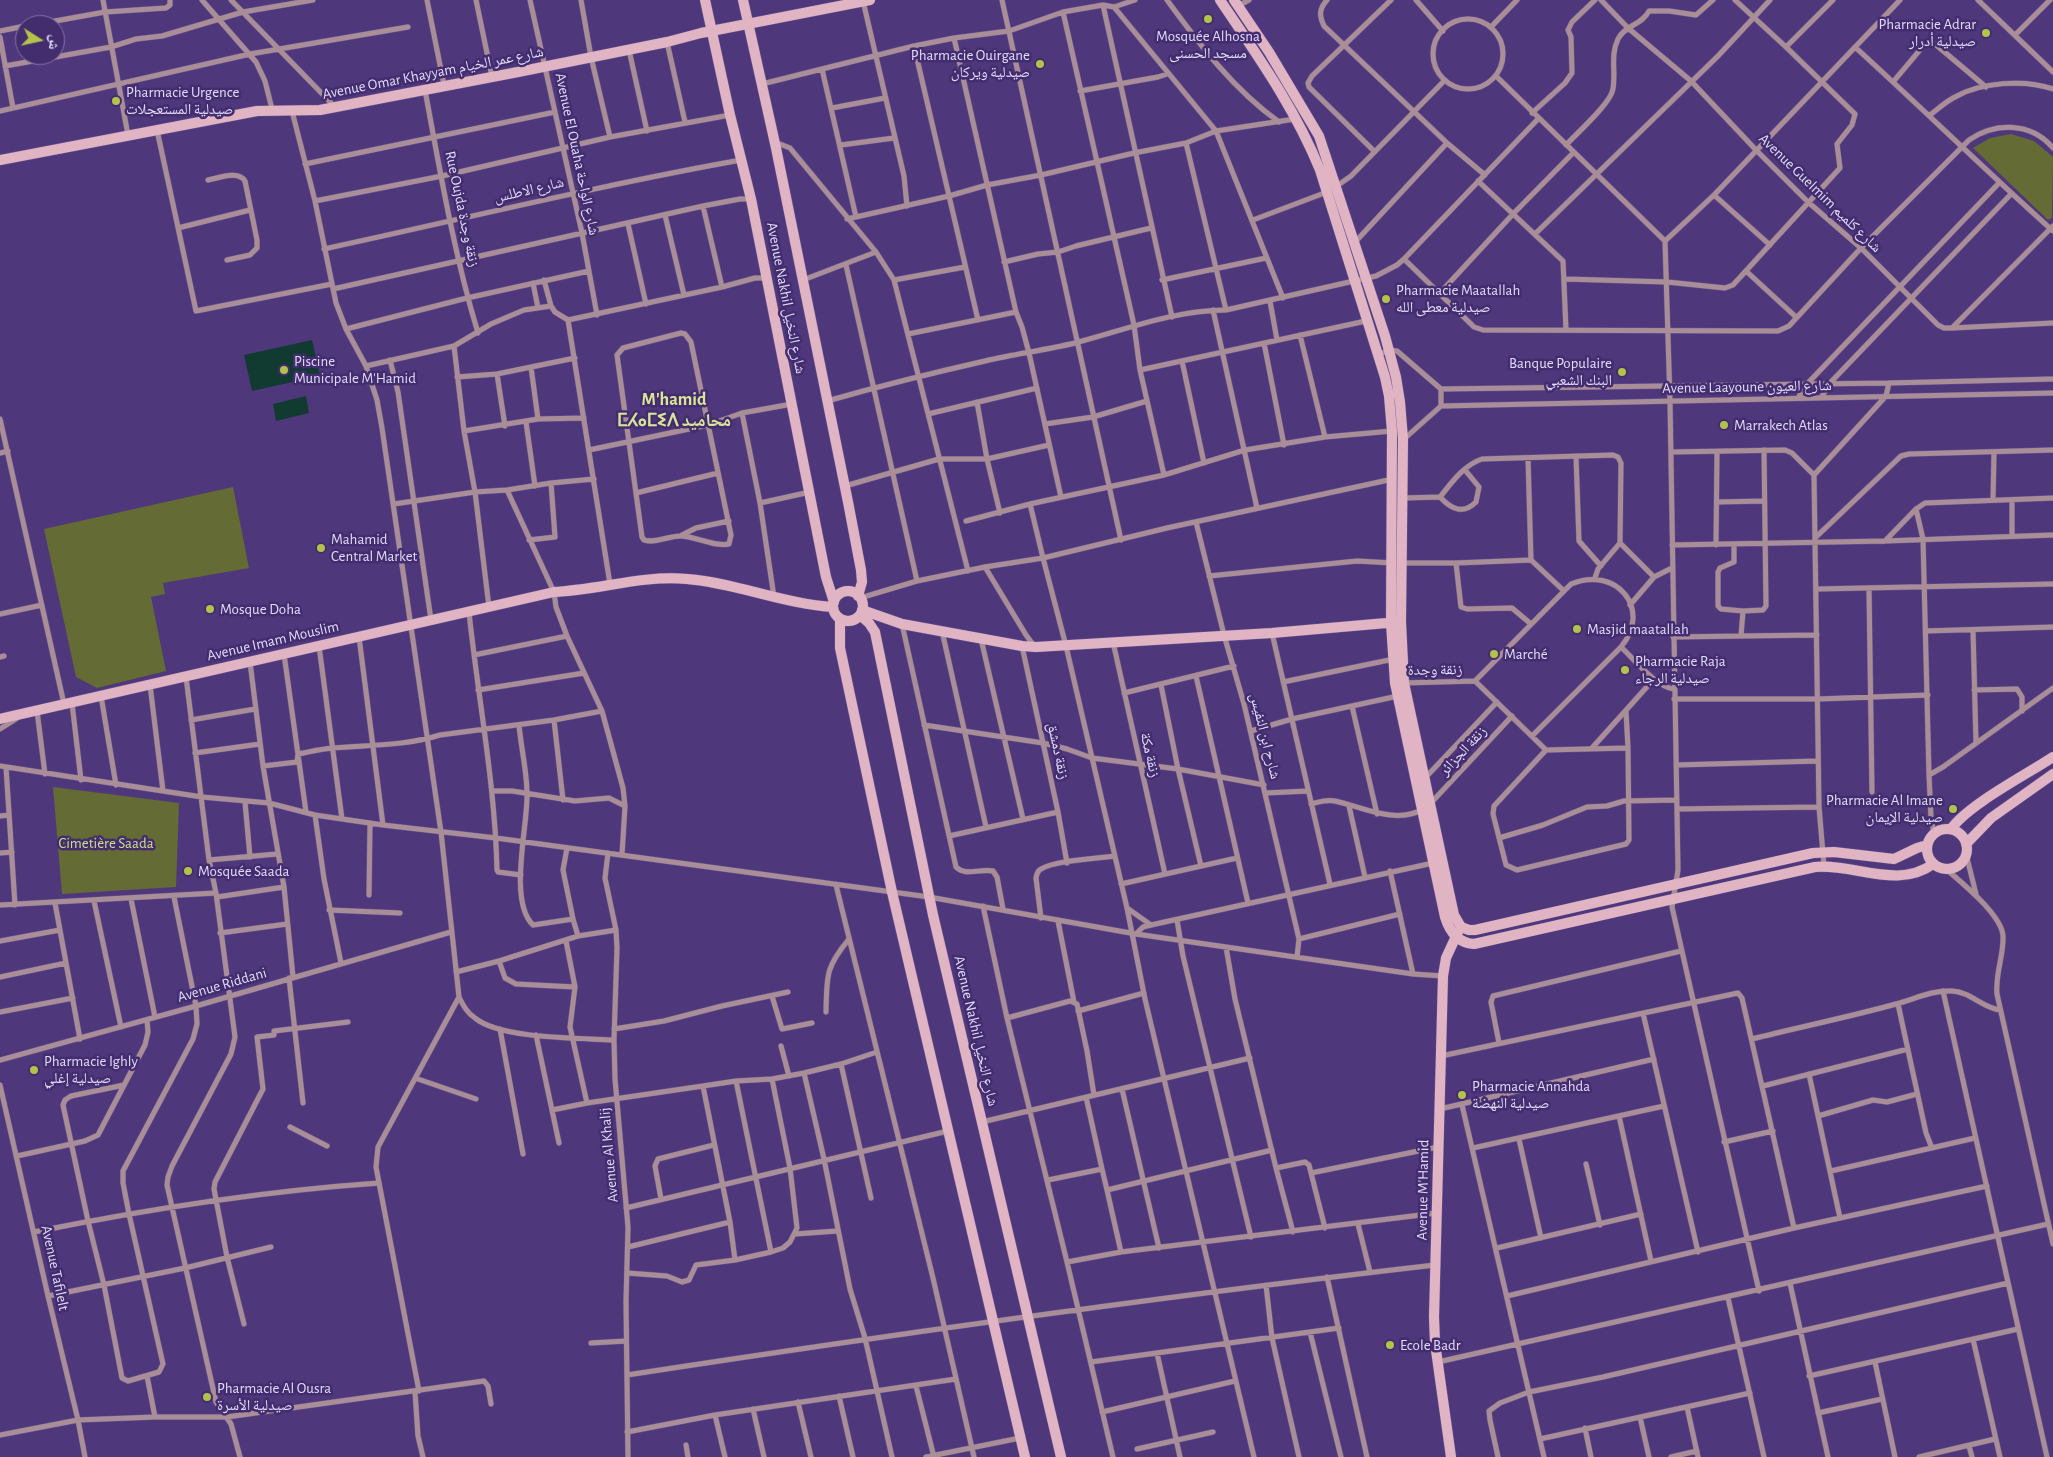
<!DOCTYPE html>
<html>
<head>
<meta charset="utf-8">
<style>
	body { margin:0 }
	#map { position:relative; width:2053px; height:1457px; overflow:hidden; background:#4e387b; font-family:"Alegreya Sans","Noto Naskh Arabic",sans-serif }
	canvas { display:block }
	.north { position:absolute; left:15px; top:15px; width:50px; height:50px; box-sizing:border-box; background:#432d6f; border:1px solid #8272a7; border-radius:50%; rotate:100deg; font-size:14px; font-weight:700; line-height:20px; text-align:center; color:#e1dafa }
	.north::after { content:''; display:block; margin:auto; width:18px; height:22px; background:#b3c24b; clip-path:polygon(50% 0,100% 100%,50% 72%,0 100%) }
</style>
</head>
<body>
<div id="map">
<canvas width="2053" height="1457"></canvas>
<div class="north">ش</div>
</div>
<script>
const context = document.querySelector('canvas').getContext('2d');
context.lineJoin = 'round';
function fill(path, color) {
  context.fillStyle = color;
  context.fill(path, 'evenodd');
}
function trace(path, color, width, dash) {
  context.strokeStyle = color;
  context.lineWidth = width;
  context.lineCap = dash ? 'butt' : 'round';
  context.setLineDash(dash || []);
  context.stroke(path);
}
function drawText(font, color, halo, rows, align = 'center') {
  context.font = font + ' "Alegreya Sans","Noto Naskh Arabic","Noto Sans Tifinagh",sans-serif';
  context.lineWidth = 5;
  context.setLineDash([]);
  context.textBaseline = 'middle';
  context.strokeStyle = halo;
  context.fillStyle = color;
  for (const [text, x, y, turn = 0] of rows) {
    context.save();
    context.translate(x, y);
    context.rotate((+turn || 0) * Math.PI / 180);
    context.textAlign = isNaN(turn) ? turn : align;
    if (halo) context.strokeText(text, 0, 0);
    context.fillText(text, 0, 0);
    context.restore();
  }
}
fill(new Path2D(`
	M2011,134L2034,141L2053,157L2052,218L2048,220L1973,148L1990,138Z
	M233,487L249,568L163,583L165,594L151,597L166,671L97,688L76,677L44,529Z
	M53,787L179,803L176,887L62,894Z`), '#646b34');
fill(new Path2D(`
	M312,340L320,376L252,391L244,355Z
	M306,396L309,413L276,421L273,404Z`), '#113a31');
const street = new Path2D(`
	M103,0L128,135
	M202,0L256,62L265,81L272,109
	M231,0L335,107
	M427,0L444,85
	M476,0L492,77
	M530,0L582,233L597,315
	M581,0L591,57L610,137
	M1002,0L1121,540
	M1167,0C1200,45 1233,89 1279,122
	M1327,0C1319,9 1319,15 1324,26L1447,143L1485,175
	M1416,0L1443,31
	M1601,0L1628,28L1691,81L1756,150L1808,202L1861,248L1938,325L1944,328H1952L2053,323
	M1735,0L1786,47
	M1978,0L2053,72
	M863,1L904,176L907,206
	M1103,5L1172,317
	M1114,7L1216,131L1283,298
	M1236,7L1249,0
	M1063,12L1134,325L1140,370L1164,475
	M1433 54a35 35 0 1 1 70 0a35 35 0 1 1-70 0Z
	M33,25L105,12L166,8L170,5V0
	M1491,27L1517,0
	M0,31L25,26
	M2015,35L2050,0
	M0,37L13,108
	M954,38L1016,312L1022,327L1029,353L1061,497
	M667,42L685,122
	M914,46L978,320
	M1855,47C1922,108 1986,171 2053,231
	M629,50L647,131
	M5,66L111,47L136,39L162,36L243,12L313,0
	M822,69L856,217
	M1496,76L1665,241L1670,401L1678,870L1672,907L1759,1291
	M1893,82L1925,44H1935L1986,87
	M762,84L914,46L954,38L1009,31L1063,12L1103,5L1114,7L1135,0
	M425,90C440,171 454,254 478,333
	M1080,91L1158,77L1167,74
	M832,108L885,98
	M0,111L250,54L408,27
	M292,111L315,201L336,303L346,329L366,366L377,400L382,428L441,832L459,997C463,1005 467,1013 475,1018C500,1039 580,1038 614,1040
	M1532,113L1565,83L1572,73L1571,37L1568,30L1572,22L1595,0
	M1930,115C1938,109 1945,102 1955,97C1981,82 2025,79 2053,89
	M157,130L196,311L332,284
	M1186,143L1226,310
	M841,145L894,138
	M1566,145C1577,133 1611,103 1613,89C1616,71 1610,56 1618,39C1625,25 1642,25 1649,11H1669L1696,15L1713,0
	M776,148L780,144L790,148L876,252L894,280L968,571
	M1374,151L1309,87L1308,83L1312,76L1391,0
	M305,164L555,112
	M208,180C219,178 238,170 245,181L257,240V248L250,255L227,260
	M1478,181L1563,261L1566,330
	M1334,188L1351,176L1445,80
	M1714,195L1770,245
	M315,201L442,176L610,137L730,115
	M703,206L722,287
	M665,215L684,295
	M847,219L949,196L987,185L1041,175L1134,153L1186,143L1216,131L1295,119
	M1253,220L1327,192
	M628,224L646,304
	M178,228L250,210
	M1535,234L1718,56L1770,0
	M1353,241L1357,240L1447,143
	M1665,241L1714,195L1900,0
	M324,249C463,219 601,185 741,160
	M1404,259L1474,327L1483,330L1778,331L1789,326L1861,248L1969,140C1996,122 2031,122 2053,148
	M1004,262L1038,254L1058,252L1076,246L1151,228
	M846,265L917,581
	M1746,271L1796,317
	M1565,279L1667,282L1725,288L1733,285L1840,168L1837,144L1852,125L1855,114L1786,47L1833,0
	M544,280L551,306
	M803,280L876,252
	M894,280L965,267
	M1162,280L1266,258
	M533,283L538,308
	M333,289L703,206L740,199H751
	M1439,294L1513,214L1573,153
	M1270,301L1277,340
	M1213,310L1257,508
	M568,320L610,584
	M1952,328L2053,226
	M346,329L467,298L589,271
	M681,333L685,334L691,342L731,535L729,544C714,547 697,537 682,536C670,535 655,544 644,540L642,537L617,355L623,348Z
	M908,334L1016,312
	M1300,335L1325,437
	M1264,343L1284,445
	M454,346L464,431L475,492L489,607
	M1378,355L1389,350L1397,351L1441,389L1889,383L2053,379
	M390,360L398,392L431,620
	M1182,361L1204,463
	M366,366L454,346L491,324L524,310L551,306L555,312L568,320L722,287L755,278H766
	M531,367L538,419
	M1140,370L1366,321
	M497,374L505,426
	M457,377L497,374L575,358
	M1798,398L1807,384L1999,183
	M1821,398L1830,383L2011,194
	M827,401C880,386 932,373 985,361C1015,354 1045,350 1075,343C1125,330 1174,310 1226,310L1376,276L1397,265L1404,259L1538,119
	M977,402L987,459L1000,513
	M1441,406V389
	M742,413L760,503L774,597
	M928,414L1037,388
	M0,419L64,704
	M526,422L535,486
	M1045,424L1093,417L1147,401
	M464,431L538,419L584,418
	M1404,439L1441,406L2053,393
	M589,450L708,425L742,413L792,404
	M1671,452L1785,450L1792,453L1814,475
	M0,453L8,451
	M1576,456L1579,541L1601,566
	M1528,458L1531,560L1563,590
	M845,486L939,459H987L1049,445
	M507,490L554,592L556,607L567,636L602,711L623,788L625,806L622,855
	M636,493L718,473
	M1440,497C1451,509 1463,515 1476,502L1479,487L1465,470
	M1403,498L1440,497C1452,482 1464,465 1482,459L1613,455L1618,457L1621,463L1620,543L1598,569L1595,578
	M1993,500L1994,453
	M2012,500V536
	M1717,502L1764,501
	M760,503L810,492
	M394,504L475,492L507,490L551,483L594,479
	M1030,504L1043,558L1066,646L1127,908L1145,999L1254,1457
	M1916,509L1923,539L1929,775L1931,818L1934,833
	M966,521L1030,504L1164,475L1245,450L1325,437L1392,431
	M1196,522L1224,635L1244,704L1299,939L1297,957
	M682,535L696,528L729,521
	M1815,538L1901,456L1909,454L2053,450
	M529,540L555,537L551,483
	M1885,541L1916,509L1925,503L2053,498
	M1620,543L1654,577L1672,568
	M1672,545L1885,541L2053,535
	M1716,545L1717,452
	M1734,545V562L1720,568L1718,572V606L1721,609L1743,611
	M1402,563H1456L1531,560
	M1456,563L1461,607L1467,609L1512,608L1531,624
	M985,567L1026,635L1035,647
	M1209,576L1357,561L1393,563
	M1869,588L1872,792
	M1817,589L2053,584
	M860,598L917,581L985,567L1043,558L1167,528L1393,479
	M1630,605L1654,577
	M469,612C478,698 495,783 497,870L498,872L521,875
	M0,614L42,605
	M902,624L956,867C966,877 980,868 993,871L997,877L1003,909
	M1973,630L1976,743
	M942,631L986,827
	M1926,631L2053,627
	M1272,633L1330,884
	M1741,636L1817,635
	M359,637L383,825
	M1673,637L1741,636L1743,611L1763,610L1766,606L1764,450
	M981,639L1023,819
	M1113,642L1165,874
	M319,646L342,819
	M1022,646L1058,812L1067,863
	M1621,647C1634,659 1656,687 1674,689
	M284,654L306,812
	M474,655L567,636
	M0,657L4,656
	M250,662L263,766L284,887L293,977
	M1196,676L1248,903
	M186,677L209,860L216,893L235,1037L231,1054L172,1166L168,1177L167,1185L216,1402L231,1424L240,1457
	M1475,681L1571,584C1616,565 1653,609 1621,647L1532,736
	M1475,681L1546,750
	M1283,682L1394,659
	M1403,683L1475,681
	M150,685L163,791
	M1161,685L1178,769L1201,866
	M478,690L584,673
	M1974,690L2017,689L2022,697V711
	M1124,693L1234,666
	M101,696L116,785
	M1674,699H1818L1928,695
	M72,703L81,780
	M1352,706L1377,814
	M37,711L45,774
	M1626,711L1628,748
	M191,720L255,709
	M554,720L563,800
	M519,725C521,748 527,771 527,794C528,826 508,901 533,925L573,919L578,936
	M924,725L1043,743L1067,749L1092,758L1178,769L1264,785
	M0,729L16,719
	M1251,731L1292,719L1398,696
	M1592,748L1654,679
	M1628,748L1629,840L1626,844L1517,870L1506,865L1493,814L1494,806L1546,750Z
	M195,753L260,744
	M1676,765L1818,761
	M0,766L202,797L269,803L315,815L383,825L496,838L929,897L1136,934L1413,974L1443,976
	M263,766L297,762L298,754C309,752 321,749 333,748C368,745 405,746 440,735L554,720L602,711
	M6,767L15,905
	M1929,775L1943,767L2053,688
	M1425,778L1497,702
	M492,791H512L575,801L609,798L625,806
	M1266,793L1308,791
	M245,802L250,857
	M1311,804C1319,802 1327,799 1335,801C1363,807 1395,825 1424,809
	M1430,804L1512,716
	M1349,806L1365,877
	M1677,809L1819,807
	M315,815L324,879L341,963
	M0,816L9,815
	M949,836L1058,812
	M1499,838L1543,825L1587,807L1607,806L1624,801L1677,800
	M567,848L563,870L573,919
	M0,853L12,852
	M608,853L605,878L616,930L617,948L614,1040L615,1079L628,1227L626,1301L628,1457
	M1966,854L1976,894
	M209,860L277,854
	M1824,866L1819,807L1814,475L1886,396L1889,383
	M1946,869C1961,882 2002,915 2003,936C2004,955 1995,974 1997,994L2053,1244
	M1390,871L1413,974
	M1121,884L1237,858
	M836,885L933,1278L974,1457
	M369,895L370,823
	M217,897L284,887
	M131,899L155,1017
	M94,901L121,1027
	M55,903L80,1039
	M0,905L216,893
	M983,906L1007,1018L1067,1262L1121,1252L1437,1213
	M1127,908L1151,925
	M329,910L400,913
	M1041,918L1036,878C1037,874 1037,871 1041,869C1057,860 1095,859 1114,856
	M1177,920L1183,956L1251,1237
	M1058,921L1074,1002
	M220,933L287,924
	M1136,934L1143,927L1151,925L1433,863
	M1299,939L1400,914
	M0,941L60,930
	M566,941L575,987L570,1027L587,1103
	M1226,947L1235,999L1276,1168L1293,1232
	M499,961L505,978L516,984L575,987
	M456,972L499,961L578,936L616,930
	M0,977L66,963
	M289,978L303,1103
	M1943,991L2047,1457
	M772,996L782,1029L812,1023
	M1898,1004L1926,1133L1932,1148
	M1078,1011L1144,993
	M0,1012L73,998
	M826,1012C827,976 825,968 849,939
	M1643,1013L1698,1252
	M1007,1018L1070,1001L1077,1004L1087,1051L1094,1095
	M500,1029L523,1154
	M614,1029L664,1021L722,1006L788,992
	M536,1035L559,1143
	M1752,1039C1800,1027 1849,1017 1896,1004C1915,999 1932,990 1952,991C1971,992 1982,1008 2000,1010
	M1499,1043L1491,1002L1493,996L1681,951
	M781,1046L789,1076
	M1441,1056L1738,993L1742,998L1794,1228
	M0,1060L196,1006L451,932
	M841,1064L877,1052
	M1809,1074L1840,1218
	M415,1078L476,1099
	M772,1079L804,1073
	M0,1085L48,1296L78,1420L85,1457
	M124,1085L71,1096L65,1100L63,1105L88,1221L104,1285L122,1378L128,1381L159,1372L163,1364L129,1214L123,1183V1171L193,1039L197,1024L196,1006L174,897
	M703,1086L736,1081
	M1763,1086L1908,1049
	M1122,1089L1159,1248
	M1086,1097L1102,1169
	M1462,1105L1544,1457
	M1440,1109L1654,1059
	M552,1110L587,1103L703,1086L730,1222L735,1260L696,1265L689,1280L682,1282L667,1276L627,1273
	M1619,1116L1651,1261
	M1818,1116L1873,1100L1887,1102L1917,1094
	M982,1122L1250,1058
	M290,1127L327,1146
	M1519,1139L1541,1238
	M1724,1142L1773,1131
	M1473,1148L1664,1106
	M17,1156L85,1141L98,1135L145,1045L148,1032L147,1020
	M1586,1164L1600,1225
	M1276,1168L1305,1162L1309,1165L1325,1228
	M1831,1171L1975,1138
	M1311,1173L1438,1147
	M1048,1180L1102,1169L1107,1190
	M871,1198L841,1064L804,1073L824,1159L850,1289L865,1338L892,1457
	M661,1199L655,1166L658,1159L714,1145
	M626,1208L948,1131
	M1358,1224L1370,1272
	M34,1232C148,1209 263,1191 379,1183
	M795,1234L837,1231
	M628,1247L730,1222
	M1497,1248L1641,1214
	M1121,1252L1107,1190L1272,1150
	M735,1260L771,1252L736,1081L772,1079L790,1168L797,1228L790,1242L783,1248L771,1252
	M1067,1262L1113,1457
	M1327,1277L1367,1457
	M1790,1283L1828,1457
	M1266,1285L1272,1338L1299,1457
	M48,1296L185,1268L271,1247
	M1507,1296L1794,1228L1987,1186
	M1728,1298L1764,1457
	M244,1324L227,1257L214,1189L215,1182L263,1089L257,1037L274,1035V1031L348,1022
	M1310,1332L1341,1457
	M1973,1339L2000,1457
	M591,1343L626,1341
	M1157,1353L1180,1457
	M1091,1362L1339,1328
	M1438,1362L2048,1224
	M1875,1362L1895,1457
	M627,1375C895,1334 1165,1296 1435,1265
	M147,1376L155,1417
	M1809,1376L2018,1329
	M916,1386L934,1457
	M419,1391L376,1167L378,1147L459,997
	M415,1392L418,1436L423,1457
	M839,1396L853,1457
	M798,1402L811,1457
	M1687,1407L1698,1457
	M753,1409L764,1457
	M1102,1412L1235,1381
	M1818,1413L1882,1399
	M715,1415L725,1457
	M1640,1417L1649,1457
	M1585,1428L1591,1457
	M627,1432L715,1415L956,1379
	M0,1435L78,1420L155,1417H227L484,1381L488,1386L491,1404
	M1540,1439L1750,1393
	M686,1445L688,1457
	M1969,1446L1972,1457
	M1137,1449L1213,1432
	M926,1457L1020,1438
	M1498,1457L1490,1420L1489,1411L1500,1403L1529,1392L1603,1377L2008,1283
	M1671,1457L1697,1451
	M1919,1457L1995,1439`);
const secondary = new Path2D(`
	M705,0L730,115L751,199L826,577L834,602
	M743,0L776,148L848,502L861,570L862,582L858,596
	M1220,0C1257,55 1295,108 1320,170L1385,377L1389,396L1392,431L1391,623L1395,683L1445,917C1449,930 1457,943 1474,944L1815,867C1853,863 1898,890 1933,864
	M1234,0L1269,52L1319,136L1385,336L1396,377L1400,402L1403,439L1401,622L1404,683L1454,915L1461,927L1469,930H1475L1813,853L1834,852L1894,859L1917,848L1927,845
	M0,160L257,111L320,110L518,72L667,42L701,33L870,0
	M833 606a15 15 0 1 1 30 0a15 15 0 1 1-30 0Z
	M862,610L902,624L1022,646L1036,647L1272,633L1398,622
	M860,615L869,623L875,632L933,915L1061,1457
	M840,619V648L892,892L1025,1457
	M0,719L554,592C599,590 641,575 687,579C737,583 783,604 833,607
	M1927 849a20 20 0 1 1 40 0a20 20 0 1 1-40 0Z
	M1951,829C1969,804 2026,775 2053,757
	M1966,844L1991,818L2053,774
	M1451,1457L1435,1343L1434,1317L1443,976L1446,958L1458,932`);
trace(street, '#685592', 6);
trace(secondary, '#685592', 11);
trace(street, '#aa8e97', 5);
trace(secondary, '#e1b4c4', 10);
for (const [x, y, r, color] of [
	[1208,19,5,"#b3c24b"],
	[1986,33,5,"#b3c24b"],
	[1040,64,5,"#b3c24b"],
	[116,101,5,"#b3c24b"],
	[1386,299,5,"#b3c24b"],
	[284,370,5,"#b3c24b"],
	[1622,372,5,"#b3c24b"],
	[1724,425,5,"#b3c24b"],
	[321,548,5,"#b3c24b"],
	[210,609,5,"#b3c24b"],
	[1577,629,5,"#b3c24b"],
	[1494,654,5,"#b3c24b"],
	[1625,670,5,"#b3c24b"],
	[1953,809,5,"#b3c24b"],
	[188,871,5,"#b3c24b"],
	[34,1070,5,"#b3c24b"],
	[1462,1095,5,"#b3c24b"],
	[1390,1345,5,"#b3c24b"],
	[207,1397,5,"#b3c24b"]
]) {
  const dot = new Path2D();
  dot.arc(x, y, r, 0, 2 * Math.PI);
  context.fillStyle = color;
  context.fill(dot);
  trace(dot, '#432d6f', 2);
}
drawText('15px', '#e1dafa', '#432d6f', [
	["Pharmacie Adrar",1976,24,"right"],
	["صيدلية أدرار",1976,41,"right"],
	["Mosquée Alhosna",1208,36,"center"],
	["مسجد الحسنى",1208,53,"center"],
	["Pharmacie Ouirgane",1030,55,"right"],
	["صيدلية ويركان",1030,72,"right"],
	["Pharmacie Urgence",126,92],
	["صيدلية المستعجلات",126,109],
	["Pharmacie Maatallah",1396,290],
	["صيدلية معطى الله",1396,307],
	["Piscine",294,361],
	["Municipale M'Hamid",294,378],
	["Banque Populaire",1612,363,"right"],
	["البنك الشعبي",1612,380,"right"],
	["Marrakech Atlas",1734,425],
	["Mahamid",331,539],
	["Central Market",331,556],
	["Mosque Doha",220,609],
	["Masjid maatallah",1587,629],
	["Marché",1504,654],
	["Pharmacie Raja",1635,661],
	["صيدلية الرجاء",1635,678],
	["Pharmacie Al Imane",1943,800,"right"],
	["صيدلية الإيمان",1943,817,"right"],
	["Mosquée Saada",198,871],
	["Pharmacie Ighly",44,1061],
	["صيدلية إغلي",44,1078],
	["Pharmacie Annahda",1472,1086],
	["صيدلية النهضة",1472,1103],
	["Ecole Badr",1400,1345],
	["Pharmacie Al Ousra",217,1388],
	["صيدلية الأسرة",217,1405]
], 'left');
drawText('15px', '#e1dafa', '#432d6f', [
	["Avenue Omar Khayyam شارع عمر الخيام",433,73,-11],
	["Avenue El Ouaha شارع الواحة",577,154,78],
	["شارع الاطلس",529,190,-13],
	["Avenue Guelmim شارع كلميم",1820,193,44],
	["Rue Oujda زنقة وجدة",462,209,78],
	["Avenue Nakhil شارع النخيل",786,298,79],
	["Avenue Laayoune شارع العيون",1747,387,-1],
	["Avenue Imam Mouslim",273,641,-13],
	["زنقة وجدة",1435,670,-1],
	["شارح ابن النفيس",1265,736,76],
	["زنقة دمشق",1058,751,78],
	["زنقة الجزائر",1463,751,-47],
	["زنقة مكة",1150,755,77],
	["Avenue Riddani",222,985,-16],
	["Avenue Nakhil شارع النخيل",976,1031,77],
	["Avenue Al Khalij",609,1155,-95],
	["Avenue M'Hamid",1423,1190,-89],
	["Avenue Tafilelt",55,1268,78]
]);
drawText('15px', '#d2df89', '#432d6f', [
	["Cimetière Saada",106,843]
]);
drawText('bold 18px', '#d8e497', '#432d6f', [
	["M'hamid",674,400],
	["ⵎⵃⴰⵎⵉⴷ محاميد",674,421]
]);
</script>
</body>
</html>
